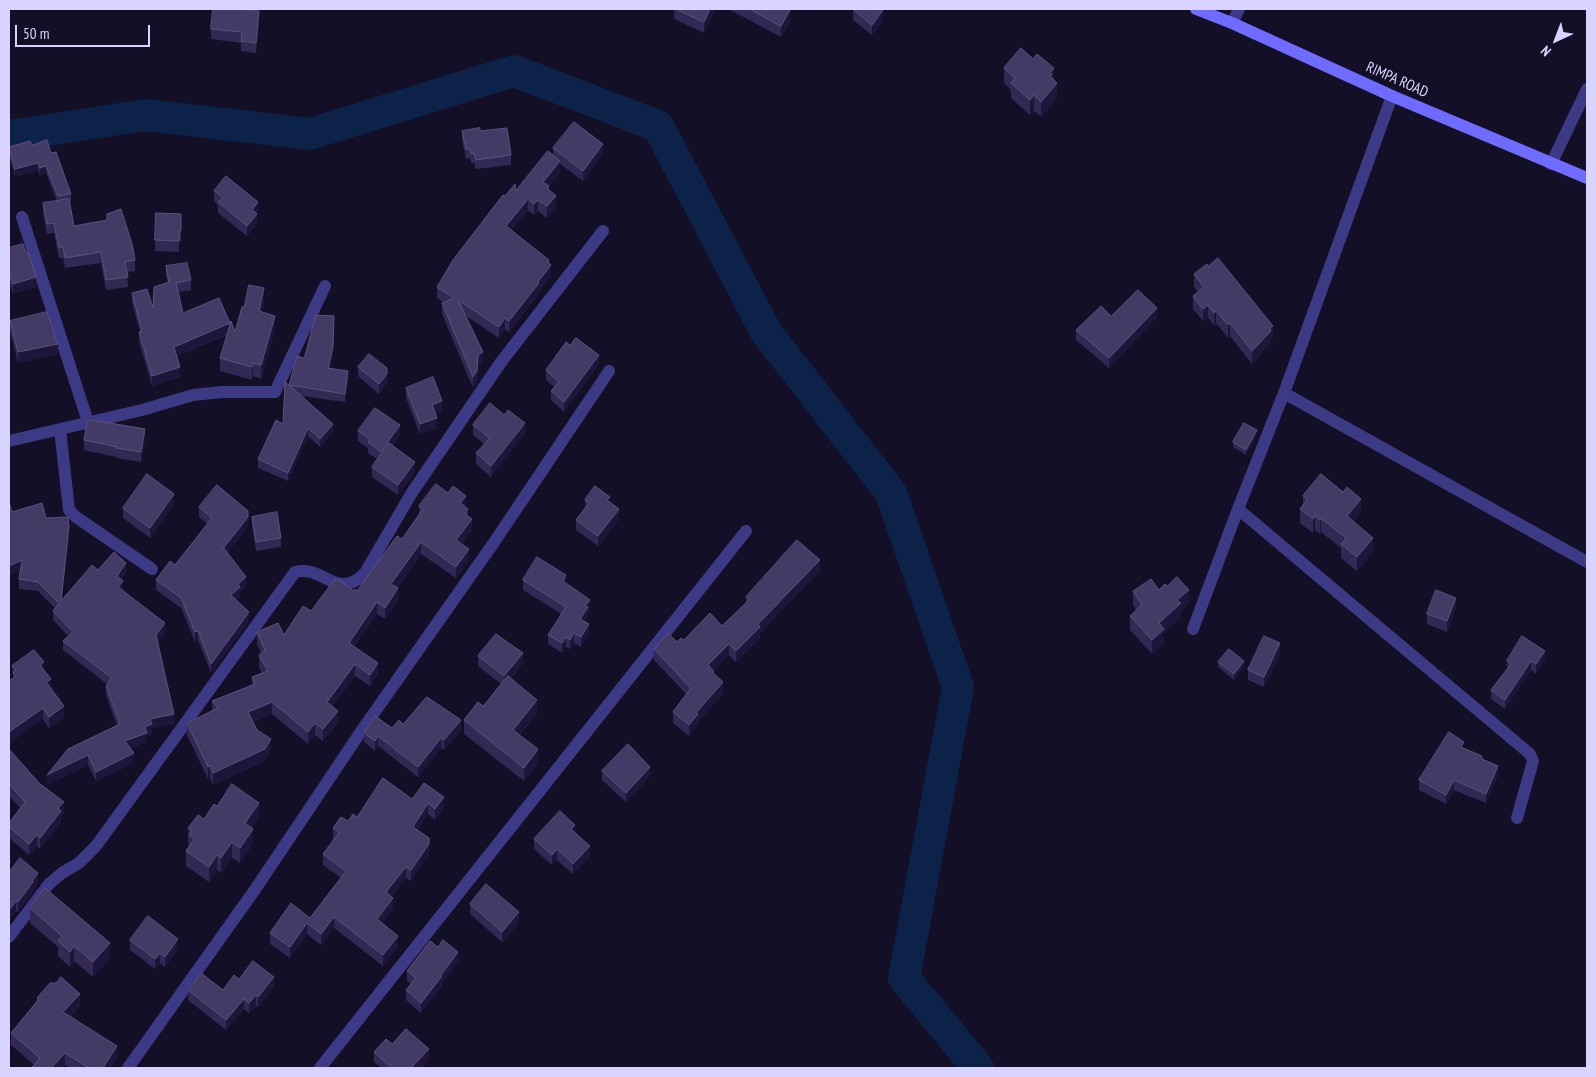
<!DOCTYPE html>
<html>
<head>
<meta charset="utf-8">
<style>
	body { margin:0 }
	#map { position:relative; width:1596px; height:1077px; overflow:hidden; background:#130f26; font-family:"PT Sans Narrow",sans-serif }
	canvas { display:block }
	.frame { position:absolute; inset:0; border:10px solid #d9d4ff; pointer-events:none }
	.north { position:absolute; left:1531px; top:15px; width:50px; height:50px; -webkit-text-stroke:4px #130f26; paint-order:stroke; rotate:223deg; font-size:14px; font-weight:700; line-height:20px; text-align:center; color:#d9d4ff }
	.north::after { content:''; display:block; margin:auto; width:18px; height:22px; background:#d9d4ff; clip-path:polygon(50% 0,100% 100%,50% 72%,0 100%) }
	.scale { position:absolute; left:15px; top:25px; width:135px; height:22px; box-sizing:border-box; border:2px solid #d9d4ff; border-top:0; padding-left:6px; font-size:15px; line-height:18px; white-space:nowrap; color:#d9d4ff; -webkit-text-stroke:4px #130f26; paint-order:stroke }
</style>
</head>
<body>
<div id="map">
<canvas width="1596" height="1077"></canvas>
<div class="frame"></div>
<div class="north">N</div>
<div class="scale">50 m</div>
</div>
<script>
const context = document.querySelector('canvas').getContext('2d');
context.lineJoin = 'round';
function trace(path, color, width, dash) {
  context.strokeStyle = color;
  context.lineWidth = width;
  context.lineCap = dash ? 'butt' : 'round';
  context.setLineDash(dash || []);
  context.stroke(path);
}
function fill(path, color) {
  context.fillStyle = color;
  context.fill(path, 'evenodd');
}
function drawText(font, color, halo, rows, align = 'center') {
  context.font = font + ' "PT Sans Narrow",sans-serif';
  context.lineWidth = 5;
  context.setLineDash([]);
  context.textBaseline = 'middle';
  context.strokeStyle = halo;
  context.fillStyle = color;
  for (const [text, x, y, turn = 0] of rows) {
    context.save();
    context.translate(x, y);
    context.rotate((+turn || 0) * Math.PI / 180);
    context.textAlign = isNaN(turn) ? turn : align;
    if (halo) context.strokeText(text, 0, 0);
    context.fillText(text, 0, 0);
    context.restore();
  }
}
trace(new Path2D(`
	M9,136L146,115L310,134L514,71L658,126L766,332L891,493L958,687L904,978L978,1068`), '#0c2248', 32);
trace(new Path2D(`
	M1232,23L1239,9
	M1392,96L1284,393L1587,562
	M1551,164L1587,89
	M22,217L88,422
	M1284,393L1238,509L1530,754L1533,761L1517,818
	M60,429L69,510L76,517L152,569
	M9,441L142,410L193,395L222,392H275L325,286
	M1193,629L1238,509
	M9,937L49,884L62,873L79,863L96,846L295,572C323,564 337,602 365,573L411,494L501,362L603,231
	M128,1068L254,891L362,730L495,541L609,371
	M320,1068L746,531`), '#3d3a85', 12);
trace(new Path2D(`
	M1196,9L1232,23L1392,96L1587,178`), '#6f6bff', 12);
fill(new Path2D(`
	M674,9H715L704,33L674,19Z
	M728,9H789L790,22L781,37Z
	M853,9L883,20L872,35L853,20Z
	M259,22L256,53L241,51V43L211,39V29Z
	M1004,68L1054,80L1057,98L1041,117L1034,111L1030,115L1011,98V90L1004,83Z
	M462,131H480L511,155V165L476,169L474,163H471L470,158L466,159L462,140Z
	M32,145L51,153L71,194V201H69L74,226L135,260V271L127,272L128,287L106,290L101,263L65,268L63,258H59L54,233L47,234L43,213V203L57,201L46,173L40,176L38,170L15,177L9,155V147Z
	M553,148L603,154L583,181L560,164V172L549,186V190L556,207L547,218L538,211L534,215L528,210L511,230L549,263L551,276L539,291V294L509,332L505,329L499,338L466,316L483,363L478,366L477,383L473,388L442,314V303L443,302L437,298V287L505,196L516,190L553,156Z
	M214,191L258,212L257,214V224L247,236L218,213V205L214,201Z
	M156,213L181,214V241H179V252L155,251Z
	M9,248L26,253L36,287L13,294L9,280Z
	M166,266L191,280V290L179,292L183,313L230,323L235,332L244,307L264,301L262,312L275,329L261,379L253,376L252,380L220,371V358L227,335L177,356L180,377L152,386L139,342V332H140L132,303V293L153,308L168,283L166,276Z
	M1194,274L1273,338L1271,339V343L1252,364L1230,336L1228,338L1216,323L1214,325L1208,318L1203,321L1193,309V296L1198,292L1194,287Z
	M1111,316L1157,317L1109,368L1076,340V330Z
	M10,321L58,354L18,363L10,331Z
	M333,356L330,368L348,380L345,402L301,396L333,432L320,447L308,436L288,481L258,468V459L283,424L289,385L304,358Z
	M599,364L564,412L551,400V391L554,387L546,380V370Z
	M358,367L387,383L379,394L358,376Z
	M406,388L442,411L435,414L437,428L420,434L406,398Z
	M504,415L525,433L491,477L476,464V453L484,444L473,435V425Z
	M358,431L400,435L393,446L415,472L398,495L372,477V467L377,459L368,453V448L358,441Z
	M1257,435L1246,455L1233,447V442Z
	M84,440H145L141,462L116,458V457L84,450Z
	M1303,496L1361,513L1354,522L1373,552L1357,571L1341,558V548L1321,532L1320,534L1315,530L1313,533L1300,523V509L1303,505Z
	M585,500L610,502L619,519L598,546L576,530V520L585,508Z
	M9,502L12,512L46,518L69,535L62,599L98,570L126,573L121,579L123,590L165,632L158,642L174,724L152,728V734L147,735V742L131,748L134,763L96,781L88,765L47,785L117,726L106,695V686L107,684L63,650V641L68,636L53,620V611L55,608L38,591L19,589V579L20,570L9,575Z
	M174,504L150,538L123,518V508Z
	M419,506L466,507L472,530L462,544L469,560L456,578L421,554L397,588L398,600L385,619L377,614L354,647L378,674L370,686L355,676L332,707L338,723L323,741L315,735L308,744L272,714L253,722L257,730L271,750L265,761L213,785L210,778L208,779L187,735V723L212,711V701L252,685V677L262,673L259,667V655L261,653L257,644V632L284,635L311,611L354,591H357L402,539L419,514Z
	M199,507L248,527L227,553L246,587L240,591V597L236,600L249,621L211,673L198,640L195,642L181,608L156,590V580L175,565L207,524L199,517Z
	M252,517L281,538V547L256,551L252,526Z
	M820,571L760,633V638L736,662L729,655L713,671L723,693L698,722V725L689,736L673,723V712L686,694L654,660V649L684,640L722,626L746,603V597Z
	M523,580L566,583L590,609L588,612V617L584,622L589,634L581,647L574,643L570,649L566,647L562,653L548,644V635L561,614L523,590Z
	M1167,586L1189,604L1181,611V617L1164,633V643L1152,654L1130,630V616L1136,610L1133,605V591L1159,590Z
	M1456,608L1447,632L1427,624V614Z
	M1280,654L1264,687L1248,680V670Z
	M478,656L523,663L511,678L537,714L520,735L538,763L524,781L464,734V720L483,706L501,684L478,666Z
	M1545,660L1536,674L1531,670L1505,709L1491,699V690L1507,669V661Z
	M1218,662L1244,666L1234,680L1218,667Z
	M12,666L44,670L64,717L49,728L43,719L9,743V682L13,679Z
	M403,724L461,730L444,750L441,748L418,777L378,746L375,751L364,742V733L392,728Z
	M1464,748L1482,759L1498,775L1486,803L1454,790L1446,804L1419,790V780Z
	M9,749L64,813L61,816V822L40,849L37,846L29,855L9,838V823L20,808L9,796Z
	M602,771L650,776L626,802L602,780Z
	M412,799L444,808L435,820L428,814L418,830L429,855L411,881L406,878L391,897L393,909L382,923L398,947L383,966L334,928L321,945L307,934L290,958L270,944V933L310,918L341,878L323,865V854L333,840V828L357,817Z
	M217,806L259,818L252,828L253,844L240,863L232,858L221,873L217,870L209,882L186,866V851L189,846V844L188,843V828L204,819Z
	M575,832L590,856L573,874L557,860L552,865L534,849V839Z
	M9,873L38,883L33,890V892L18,912L16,911L10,919L9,918Z
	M470,904L519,923L502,942L470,914Z
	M30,908L110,958L93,977L74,961L70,967L58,956V947L30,923Z
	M130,940L178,949L165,967L160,963L155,969L130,950Z
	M458,961L442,983V986L421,1013L406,1000V990L411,984L407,981V971Z
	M239,979L274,987L258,1007L256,1006L249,1013L244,1009L226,1030L188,1000V990H223Z
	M37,998L80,1006L70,1017L117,1058L111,1068H70L65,1065L62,1068H32L34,1065L11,1045V1033L37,1001Z
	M392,1044L429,1060L421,1068H381L374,1062V1052Z`), '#312854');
fill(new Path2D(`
	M710,9H715L704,33V22Z
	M790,10V22L781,37V26Z
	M883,10V20L872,35V25Z
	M259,11V22L256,53V43Z
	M1054,68V83H1057V98L1041,117V102L1050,73Z
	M1034,95V111L1030,115V100Z
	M603,144V154L583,181V171Z
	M560,161V172L543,193V182Z
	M38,163V170L15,177V169Z
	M46,166V173L40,176V168Z
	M556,196V207L547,218V206Z
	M528,199V210L506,237V226Z
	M538,200V211L534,215V204Z
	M258,202V212L252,220V210Z
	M257,214V224L247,236V226Z
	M549,260V267L551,265V276L539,291V294L509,332V321L538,282Z
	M36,277V287L13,294V284Z
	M264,288V301L259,324V311Z
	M1208,305V318L1203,321V309Z
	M1157,308V317L1109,368V358Z
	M1216,311V323L1214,325V313Z
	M275,316V329L261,379V365Z
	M334,316L333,356L328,376V368Z
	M505,318V329L499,338V327Z
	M230,323V333L174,357V347Z
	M1230,323V336L1228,338V325Z
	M1273,326V338L1271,339V343L1252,364V351L1270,328Z
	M58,344V354L18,363V352Z
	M483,352V363L478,366L477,383L473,388V377L478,355Z
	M599,355V364L564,412V402Z
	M253,363V376L252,380V367Z
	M180,367V377L152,386V376Z
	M348,371V380L345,402V394Z
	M387,374V383L379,394V384Z
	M442,401V411L432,415V405Z
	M437,418V428L420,434V424Z
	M525,423V433L491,477V466Z
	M333,424V432L320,447V439Z
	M400,425V435L381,462V452Z
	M308,428V436L288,481V473Z
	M145,429V440L141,462V452Z
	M1257,430V435L1246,455V450Z
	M415,462V472L398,495V485Z
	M174,494V504L150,538V528Z
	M466,496V507L460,503Z
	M1361,499V513L1347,530V516Z
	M619,509V519L598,546V536Z
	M1315,516V530L1313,533V519Z
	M248,517V527L225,556V546Z
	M1321,518V532L1320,534V520Z
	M472,519V530L456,551V540Z
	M69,526V535L61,610V601Z
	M1373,538V552L1357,571V557Z
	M421,542V554L391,595V584Z
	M469,549V560L456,578V567Z
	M22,560V570L9,575V566Z
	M820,560V571L760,633V638L736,662V651L758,624Z
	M126,563V573L117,585V576Z
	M566,575V585L563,581Z
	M246,577V587L240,591V597L231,604V595L238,584Z
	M123,581V590L118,587Z
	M398,588V600L385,619V608Z
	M1189,590V604L1181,611V617L1164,633V643L1152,654V640L1159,623L1177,600Z
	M1456,598V608L1447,632V621Z
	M590,600V609L588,612V617L580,629V619L585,606Z
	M377,602V614L349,655V643Z
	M249,612V621L211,673V664Z
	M165,623V632L156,644V635Z
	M589,624V634L581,647V637Z
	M198,631V640L195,642V632Z
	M574,633V643L570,649V640Z
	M566,637V647L562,653V643Z
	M1280,643V654L1264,687V677Z
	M729,644V655L708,676V665Z
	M1545,651V660L1536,674V664Z
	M523,653V663L504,686V676Z
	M1244,661V666L1234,680V674Z
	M1531,661V670L1505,709V700Z
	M44,662V673L40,665Z
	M378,663V674L370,686V675Z
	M355,664V676L327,714V702Z
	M51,679V690L46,682Z
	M723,682V693L698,722V725L689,736V725L696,713Z
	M537,700V714L513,743V730Z
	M272,702V714L248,724V712Z
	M64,706V717L49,728V717Z
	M43,708V719L9,743V732Z
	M338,711V723L323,741V729Z
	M174,714V724L152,728V734L147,735V742L125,750V741L145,727L150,719Z
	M461,720V730L444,750V740Z
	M315,723V735L308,744V732Z
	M378,736V746L375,751V741Z
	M441,738V748L418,777V767Z
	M271,739V750L265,761L213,785V773Z
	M538,749V763L524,781V768Z
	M134,753V763L96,781V772Z
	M88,755V765L47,785V775Z
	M210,766V778L208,779V767Z
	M1498,766V775L1486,803V794Z
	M650,767V776L626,802V793Z
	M1454,780V790L1446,804V795Z
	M444,797V808L435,820V809Z
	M64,802V813L61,816V822L40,849V838L58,808Z
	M259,803V818L245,838V823Z
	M428,803V814L413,838V827Z
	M575,825V835L571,829Z
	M253,829V844L240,863V848Z
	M37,835V846L29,855V844Z
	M232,842V858L221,873V858Z
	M429,844V855L411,881V870Z
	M590,846V856L573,874V864Z
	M557,849V860L552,865V855Z
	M217,855V870L209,882V867Z
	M406,867V878L386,903V892Z
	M38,873V883L33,890V892L18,912V902Z
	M393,898V909L377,930V919Z
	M16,901V911L10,919V909Z
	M519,912V923L502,942V932Z
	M334,917V928L321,945V934Z
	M307,923V934L290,958V947Z
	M398,936V947L383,966V955Z
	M178,939V949L165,967V957Z
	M110,943V958L93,977V962Z
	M74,946V961L70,967V952Z
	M458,952V961L442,983V986L421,1013V1003Z
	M160,953V963L155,969V959Z
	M274,977V987L258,1007V997Z
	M80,994V1006L63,1024V1012Z
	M256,995V1006L249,1013V1003Z
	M244,999V1009L226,1030V1020Z
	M117,1046V1058L111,1068H103Z
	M429,1049V1060L421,1068H411Z
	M65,1053V1065L62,1068H51Z`), '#1d163a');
const building = new Path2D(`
	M213,9H237L259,11L256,43L241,41L242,32L211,29Z
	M676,9H710L704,22Z
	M750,9H789L790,10L781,26Z
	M853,9H882L883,10L872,25Z
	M1021,48L1033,59L1037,54L1054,68L1050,73L1052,74L1050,76L1057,83L1041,102L1034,95L1030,100L1011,83L1015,78L1004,68Z
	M574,122L603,144L583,171L553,148Z
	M480,128V131L507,128L511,155L476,160L474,153L471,154L470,149H466L462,131Z
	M47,140L51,153L56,152L71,194L58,196L46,166L40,168L38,163L15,169L9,147L30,141L32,145Z
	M548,151L560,161L543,182L549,186L547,188L556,196L547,206L538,200L534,204L528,199L506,226L549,260L548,262L551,265L538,282L539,283L509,321L505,318L499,327L458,300L483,352L478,355L477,371L473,377L442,303L454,298L437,287L453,260L503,195L505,196L515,184L516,190Z
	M226,176L258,202L252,210L257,214L247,226L218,202L223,198L214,191Z
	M69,199L74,226L107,220V214L121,209L132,244L135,260L125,262L128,277L106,280L101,252L65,258L63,247L59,248L54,223L47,224L43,203Z
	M156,213L181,214V231H179V241L155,240Z
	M23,244L26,253L28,252L36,277L13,284L9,270V248Z
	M1218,258L1273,326L1270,328L1271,331L1252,351L1230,323L1228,325L1216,311L1214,313L1208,305L1203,309L1193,296L1204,287L1194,274L1207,264L1208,266Z
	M187,263L191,280L176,283L183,313L219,298L230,323L174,347L180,367L152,376L139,332L142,331L132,293L147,289L153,308L154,287L169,282L166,266Z
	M249,285L264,288L259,311L275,316L261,365L253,363L252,367L220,358L231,321L235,332L242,307H244Z
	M1138,290L1157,308L1109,358L1076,330L1101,306L1111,316Z
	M47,312L58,344L18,352L10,321Z
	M316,315L334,316L333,347L328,368L348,371L345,394L289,385L333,424L320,439L308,428L288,473L258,459L276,420L283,424L285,382L289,385L297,356L304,358Z
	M576,338L599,355L564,402L551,391L559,382L546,370L566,342L570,345Z
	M369,354L387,368V374L379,384L358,367Z
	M433,377L442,401L432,405L437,418L420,424L406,388Z
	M490,403L504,415L508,410L525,423L491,466L476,453L490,438L473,425Z
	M375,408L400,425L381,452L368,442L370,439L358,431Z
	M92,420L145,429L141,452L116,448L117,447L84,440L87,421Z
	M1244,423L1257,430L1246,450L1233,442Z
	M389,443L415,462L398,485L372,467Z
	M147,474L174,494L150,528L123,508Z
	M1321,474L1343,492L1347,487L1361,499L1347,516L1373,538L1357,557L1341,544L1346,538L1321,518L1320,520L1315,516L1313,519L1300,509L1307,500L1303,496Z
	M436,484L448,493L453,486L466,496L460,503L468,509L465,514L472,519L456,540L469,549L456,567L421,542L391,584L398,588L385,608L377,602L349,643L378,663L370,675L355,664L327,702L338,711L323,729L315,723L308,732L272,702L248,712L257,730L271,739L265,749L213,773L210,766L208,767L187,723L218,708L212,701L255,684L252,677L268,671L259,655L265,650L257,632L278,623L284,635L303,606L311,611L335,579L339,580L354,591L355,589L357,591L397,536L402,539L423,509L419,506Z
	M217,485L248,511V517L225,546L223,547L246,577L238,584L240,587L231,595L249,612L211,664L198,631L195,632L181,598L156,580L170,561L175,565L212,518L199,507Z
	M595,486L610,497L607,500L619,509L598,536L576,520L589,503L585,500Z
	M9,502L12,512L42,503L46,518L68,517L69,526L61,601L92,565L98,570L114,552L126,563L117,576L123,581L118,587L165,623L156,635L174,714L150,719L152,724L145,727L147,733L125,741L134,753L96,772L88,755L47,775L68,749L120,724L106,686L112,678L63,641L73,632L53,611L59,603L38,582L19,579L22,560L9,566Z
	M277,512L281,538L256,542L252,517Z
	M797,540L820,560L758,624L760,627L736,651L729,644L708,665L714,672L713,673L723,682L696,713L698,714L689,725L673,712L691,688L654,649L668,633L677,642L681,638L684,640L710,613L722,626L749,600L746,597Z
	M537,557L566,575L563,581L590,600L585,606L588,607L580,619L589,624L581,637L574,633L570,640L566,637L562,643L548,635L566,607L523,580Z
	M1177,577L1189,590L1177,600L1181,603L1159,623L1164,629L1152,640L1130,616L1142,605L1133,591L1151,579L1159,590L1165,584L1167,586Z
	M1436,590L1456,598L1447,621L1427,614Z
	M496,634L523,653L504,676L478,656Z
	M1264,636L1280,643L1264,677L1248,670Z
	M1522,636L1545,651L1536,664L1531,661L1505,700L1491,690L1511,664L1507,661Z
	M1229,649L1244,661L1234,674L1218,662Z
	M34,650L44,662L40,665L51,679L46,682L64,706L49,717L43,708L9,732V681L16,676L13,673L16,670L12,666Z
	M508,676L537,700L513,730L538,749L524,768L464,720L478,702L483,706Z
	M427,697L461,720L444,740L441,738L418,767L378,736L375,741L364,733L375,716L392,728L399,720L403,724Z
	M1449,732L1464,742L1461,747L1482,756V759L1498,766L1486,794L1454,780L1446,795L1419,780Z
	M628,744L650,767L626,793L602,771Z
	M9,749L39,783L64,802L58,808L61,811L40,838L37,835L29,844L9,827V823L25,802L9,784Z
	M383,778L412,799L424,783L444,797L435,809L428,803L413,827L429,838V844L411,870L406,867L386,892L393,898L377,919L398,936L383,955L334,917L321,934L307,923L290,947L270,933L291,903L310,918L346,871L323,854L339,833L333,828L341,817L348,821L353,814L357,817Z
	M232,784L259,803L245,823L253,829L240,848L232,842L221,858L217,855L209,867L186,851L194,839L189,835L192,831L188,828L198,815L204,819L214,804L217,806Z
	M560,811L575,825L571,829L590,846L573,864L557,849L552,855L534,839Z
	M20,858L38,873L32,881L33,882L18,902L16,901L10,909L9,908V873Z
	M486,884L519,912L502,932L470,904Z
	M45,888L110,943L93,962L74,946L70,952L58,941L62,936L30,908Z
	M148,916L178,939L165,957L160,953L155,959L130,940Z
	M443,940L458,952L441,975L442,976L421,1003L406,990L416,978L407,971L430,941L438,947Z
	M253,961L274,977L258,997L256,995L249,1003L244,999L226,1020L188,990L201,973L223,990L234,975L239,979Z
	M61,977L80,994L63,1012L117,1046L103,1068H89L65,1053L51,1068H33L32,1067L40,1058L11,1033L39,999L37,998L50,983H56Z
	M406,1029L429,1049L411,1068H392L374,1052L386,1039L392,1044Z`);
fill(building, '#433a66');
trace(building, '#5a527e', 1);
drawText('15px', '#d9d4ff', '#130f26', [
	["RIMPA ROAD",1397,80,24]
]);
</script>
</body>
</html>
